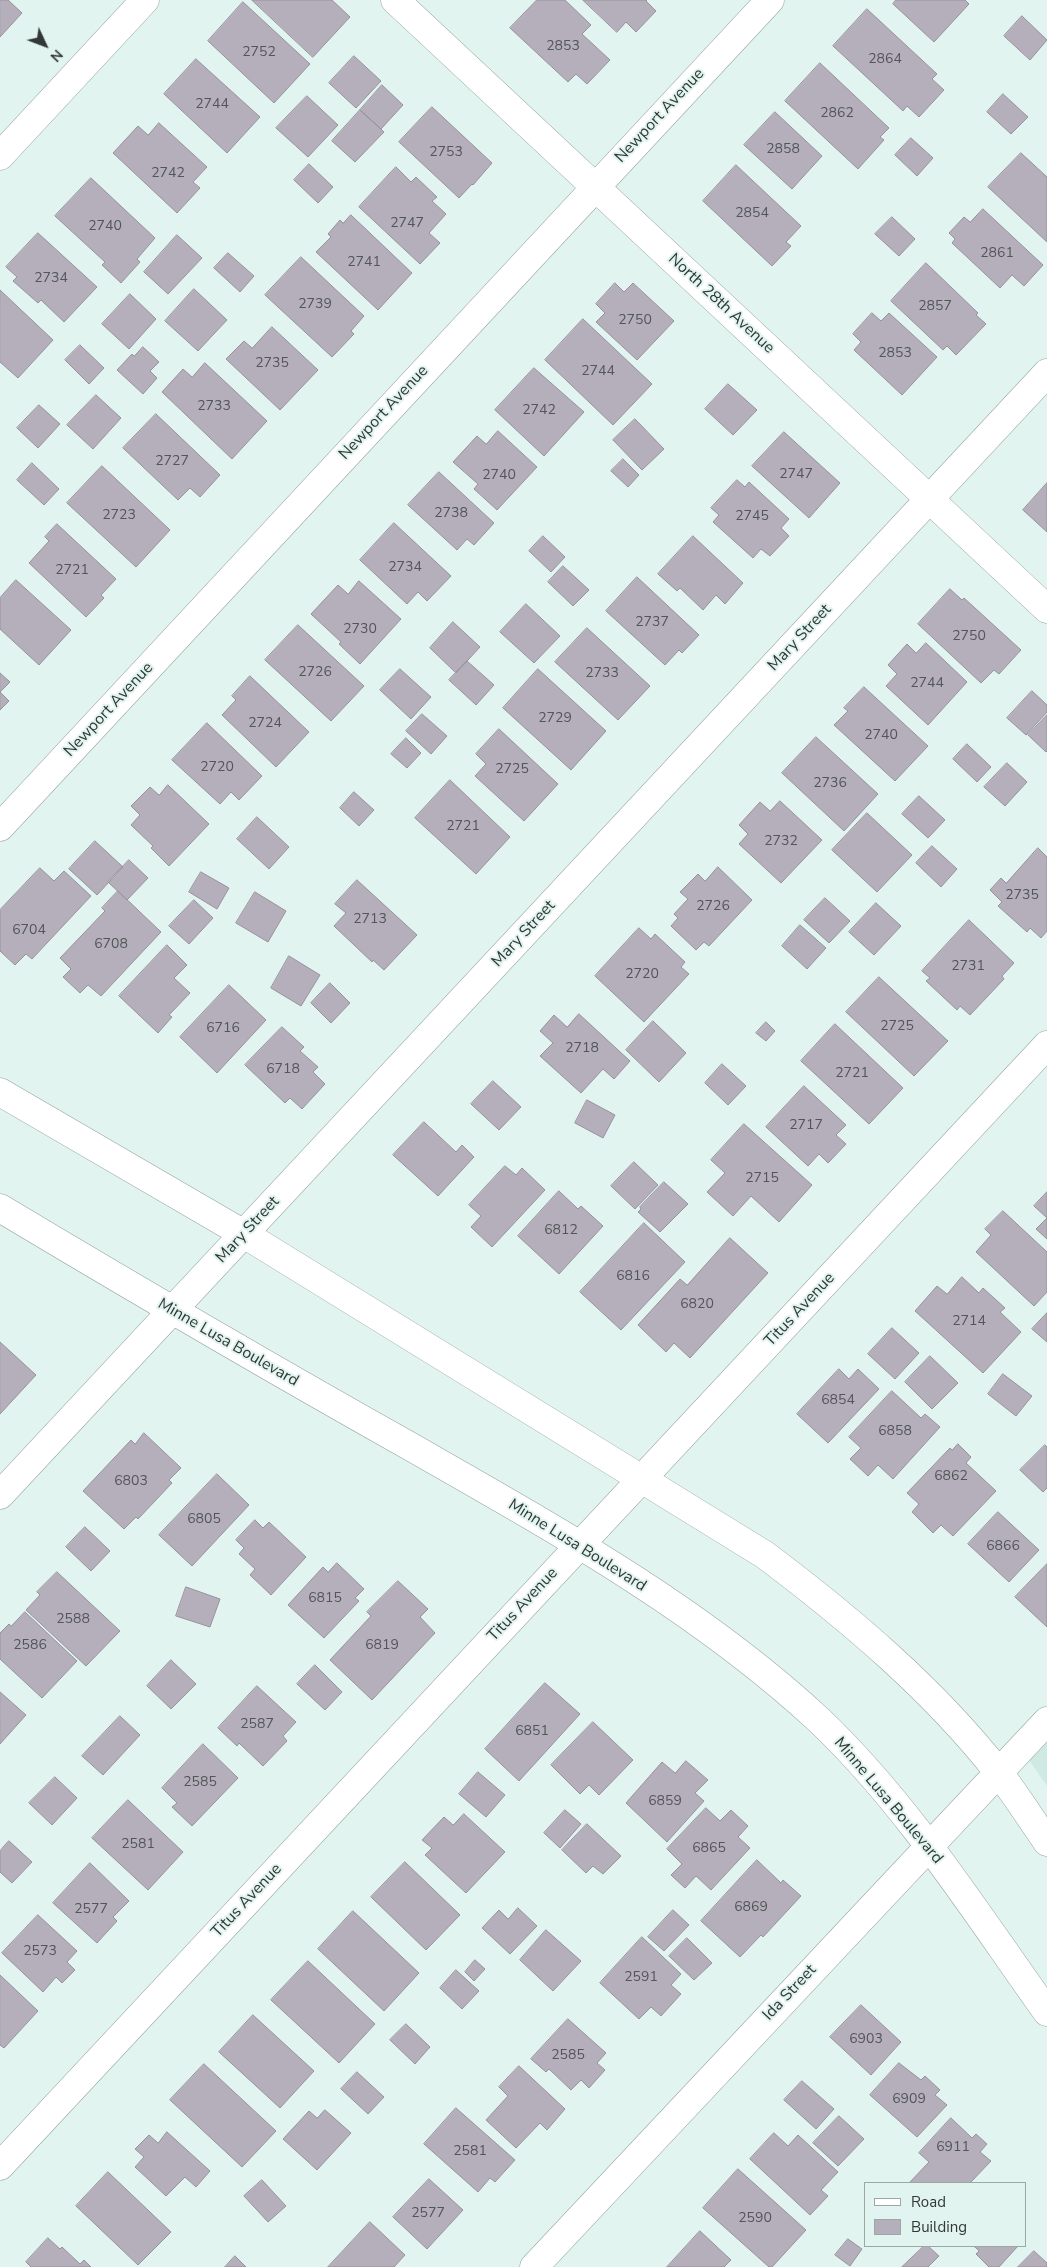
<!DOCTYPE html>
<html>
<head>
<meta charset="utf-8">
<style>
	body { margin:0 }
	#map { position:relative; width:1047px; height:2267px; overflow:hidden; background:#e2f4ef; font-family:"Nunito Sans",sans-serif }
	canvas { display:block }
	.legend { position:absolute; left:864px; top:2182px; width:162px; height:65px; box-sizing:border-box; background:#e2f4ef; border:1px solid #9ba9a5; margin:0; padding:6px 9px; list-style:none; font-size:15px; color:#313836 }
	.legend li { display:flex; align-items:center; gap:10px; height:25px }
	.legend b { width:25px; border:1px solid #9ba9a5 }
	.north { position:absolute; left:20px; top:20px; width:50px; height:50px; -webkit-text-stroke:4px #e2f4ef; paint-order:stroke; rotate:133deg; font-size:14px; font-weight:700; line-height:20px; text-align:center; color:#313836 }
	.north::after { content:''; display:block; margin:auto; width:18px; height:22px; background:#313836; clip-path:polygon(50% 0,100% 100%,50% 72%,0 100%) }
</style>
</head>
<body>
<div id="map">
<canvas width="1047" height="2267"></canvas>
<ul class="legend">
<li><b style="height:6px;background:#fff"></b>Road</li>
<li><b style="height:14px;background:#b5afbc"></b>Building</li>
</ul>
<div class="north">N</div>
</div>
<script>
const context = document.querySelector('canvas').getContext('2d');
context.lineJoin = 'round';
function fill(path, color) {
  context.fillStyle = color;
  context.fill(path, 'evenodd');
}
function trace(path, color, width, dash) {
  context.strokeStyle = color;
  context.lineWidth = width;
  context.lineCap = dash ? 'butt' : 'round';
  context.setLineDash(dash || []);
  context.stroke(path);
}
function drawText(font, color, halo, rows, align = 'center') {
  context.font = font + ' "Nunito Sans",sans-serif';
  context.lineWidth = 4;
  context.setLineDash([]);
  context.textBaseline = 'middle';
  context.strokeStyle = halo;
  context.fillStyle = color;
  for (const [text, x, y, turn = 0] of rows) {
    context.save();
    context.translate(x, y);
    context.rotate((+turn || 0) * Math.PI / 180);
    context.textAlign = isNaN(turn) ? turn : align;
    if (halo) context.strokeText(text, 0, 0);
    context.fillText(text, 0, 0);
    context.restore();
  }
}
fill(new Path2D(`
	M1047,1721V1786L1021,1749Z`), '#cfeae3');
const building = new Path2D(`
	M0,0H8L22,13L0,37Z
	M252,0H332L350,17L313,57Z
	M537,0H565L591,25L582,34L610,60L587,84L576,74L568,82L510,28Z
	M583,0H647L646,1L656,11L636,32L626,22L617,32Z
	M896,0H965L969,4L934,42L893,4Z
	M243,2L310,64L274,103L208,41Z
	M867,9L937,74L932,79L944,90L919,117L907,106L903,111L833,46Z
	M1022,16L1047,40L1030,60L1004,36Z
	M354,56L381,81L356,108L329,83Z
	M196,59L260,117L227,153L164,94Z
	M820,63L889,128L880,137L884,140L858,169L785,101Z
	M382,85L403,105L381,129L360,110Z
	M1003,94L1028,117L1011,134L987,112Z
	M307,96L338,125L308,157L276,128Z
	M432,107L492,163L473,185L472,184L459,198L399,142Z
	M360,110L384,132L355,162L332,141Z
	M775,112L822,156L792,189L744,145Z
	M159,123L207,167L193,182L200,188L177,213L113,153L138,126L148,135Z
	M911,138L933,158L917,176L895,155Z
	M1021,153L1047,177V242L988,187Z
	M309,164L333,187L318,203L294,180Z
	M736,165L801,226L786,242L791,246L772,266L703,201Z
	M396,167L411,182L416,177L437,197L432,201L446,214L429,233L440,243L420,264L359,207Z
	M91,178L155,238L137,259L140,262L121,283L102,265L105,262L55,216Z
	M983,209L1043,265L1024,286L1012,275L1000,288L952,243L955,239L949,233L964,217L970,222Z
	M351,215L412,273L378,310L316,252L331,237L328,234L340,220L343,223Z
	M892,217L915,239L899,256L875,234Z
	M38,233L97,287L64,322L41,300L38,303L13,281L17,277L6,267Z
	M177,235L202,258L168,294L144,272Z
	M228,253L254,276L240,292L214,268Z
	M301,257L364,316L351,331L354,334L332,357L265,295Z
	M926,263L978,313L976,315L986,324L956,355L947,346L943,350L891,301Z
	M615,283L624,292L633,283L674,321L637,360L596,322L605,313L596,304Z
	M194,289L227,320L198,351L165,321Z
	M0,290L53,340L18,378L0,362Z
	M130,294L156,319L129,349L102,324Z
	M872,313L881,321L889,313L937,357L902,395L854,350L861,342L853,334Z
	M583,319L652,384L613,425L545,360Z
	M272,327L318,370L280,410L226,359L244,341L252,348Z
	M80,345L104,368L89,384L65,360Z
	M143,347L159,362L150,371L157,378L143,394L117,370L132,354L134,356Z
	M205,363L267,421L232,459L162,392L183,369L192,377Z
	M534,368L584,412L544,456L495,410Z
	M728,384L757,410L733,435L705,409Z
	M96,395L121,418L93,449L67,425Z
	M39,405L60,424L38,448L17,428Z
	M156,414L220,475L200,497L190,488L178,500L123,448Z
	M635,419L664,449L642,470L613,440Z
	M498,431L537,467L497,510L474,489L478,484L453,462L477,436L486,444Z
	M784,432L840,483L809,518L752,466Z
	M623,459L639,475L628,487L611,471Z
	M32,463L59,489L44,505L17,480Z
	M102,466L170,530L136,567L67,503Z
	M439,472L494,523L474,545L467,539L457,550L408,505Z
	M737,480L745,487L749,482L789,519L781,528L789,536L770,556L761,549L753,558L713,522L719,515L711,508Z
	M1047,483V532L1023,510Z
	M394,523L451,576L427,601L418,592L407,604L360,560Z
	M57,524L116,579L101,595L104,598L86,617L29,563L49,541L45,537Z
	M543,536L565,557L551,572L529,551Z
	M693,536L743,583L725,604L716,595L703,610L680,588L677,591L658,574Z
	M563,566L589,590L573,606L548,582Z
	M637,577L699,635L682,653L679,650L665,665L606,611Z
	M16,580L71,630L39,665L0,629V598Z
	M359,581L401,619L360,664L339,644L341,642L311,614L338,585L348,594Z
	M950,589L962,600L964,598L1021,650L999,674L994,670L981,683L918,624Z
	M526,604L560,636L534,663L500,632Z
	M453,622L480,647L456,673L430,648Z
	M298,625L364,686L331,721L265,660Z
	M587,628L650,686L618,720L555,662Z
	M926,643L967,682L928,725L886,686L897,674L888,665L907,644L916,653Z
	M467,661L494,685L476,705L449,680Z
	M400,669L431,697L411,719L380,690Z
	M538,669L606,731L571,770L503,708Z
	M0,673L10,682L0,692Z
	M250,676L309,732L276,767L222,715L236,700L232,696Z
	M864,687L928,746L895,781L834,725L848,711L844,708Z
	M1032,691L1047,705V712L1026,735L1007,718Z
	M0,692L9,701L0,710Z
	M422,714L447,736L431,754L406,731Z
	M1047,715V751L1046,752L1028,735Z
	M207,723L262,776L239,800L231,792L220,804L172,760Z
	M499,729L558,784L524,821L475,776L486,764L476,754Z
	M816,737L878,794L844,831L782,773Z
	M406,738L421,753L407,768L391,754Z
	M967,744L991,767L977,782L953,759Z
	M1007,763L1027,782L1005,806L984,787Z
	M450,780L510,837L476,874L415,818Z
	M168,785L209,824L169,866L151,848L153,846L131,825L140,815L131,806L150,787L159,795Z
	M354,792L374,810L359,826L340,808Z
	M919,796L945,820L928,838L902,814Z
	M780,801L822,840L781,883L739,844L748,834L739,825L760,802L770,811Z
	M867,813L912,855L877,892L832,850Z
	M257,817L289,847L269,869L237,839Z
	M95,841L123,867L97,895L69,869Z
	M932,846L957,869L941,887L916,863Z
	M1038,848L1047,857V931L1041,938L1030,928L1027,932L998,906L1002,902L990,890L1001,878L1006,883Z
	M129,860L148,878L127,900L108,882Z
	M718,867L752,900L709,946L704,942L696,950L671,926L678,918L674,914L688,899L680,892L698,874L705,881Z
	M40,868L54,881L64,871L91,896L32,959L26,954L15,965L0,951V910Z
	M201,872L229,888L217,909L189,892Z
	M357,880L417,935L384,970L373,960L372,962L334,926L346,913L335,904Z
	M118,891L161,932L101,996L88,985L80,993L63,977L71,969L60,958L105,911L102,908Z
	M255,892L286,911L268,942L236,923Z
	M825,898L850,921L829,943L804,920Z
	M194,900L213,918L189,944L169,926Z
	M876,903L901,926L874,955L849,932Z
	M969,920L1014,963L1002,976L1004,979L970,1015L960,1006L957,1010L926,981L930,978L922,971Z
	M800,925L826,948L807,969L782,946Z
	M639,928L651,939L655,934L685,962L681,967L689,974L644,1022L595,976Z
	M167,945L187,965L174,978L190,993L169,1015L172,1017L158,1033L119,996Z
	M289,956L320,975L301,1006L271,988Z
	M879,977L948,1041L914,1076L846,1012Z
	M330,983L350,1003L331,1023L311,1003Z
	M229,985L266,1020L217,1073L180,1037Z
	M579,1014L630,1061L614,1079L603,1069L581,1093L540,1056L553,1043L540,1031L554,1015L567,1027Z
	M653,1021L686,1053L659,1082L626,1050Z
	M766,1022L775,1031L766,1041L756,1033Z
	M835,1024L903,1088L869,1124L801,1061Z
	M282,1027L304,1047L300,1051L318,1067L313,1072L325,1084L302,1109L290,1098L285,1103L245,1065Z
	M722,1064L746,1086L728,1105L705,1083Z
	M493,1081L521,1107L499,1130L471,1104Z
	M804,1086L846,1125L836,1135L846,1144L828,1163L819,1154L808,1166L766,1127Z
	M587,1100L615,1115L603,1138L575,1123Z
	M424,1122L456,1152L462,1145L474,1157L438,1196L393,1155Z
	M744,1124L812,1185L779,1222L751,1196L733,1216L707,1192L725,1173L711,1160Z
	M634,1162L658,1185L635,1209L611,1186Z
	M505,1166L516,1175L522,1168L545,1190L492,1247L471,1227L481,1216L469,1205Z
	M664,1182L688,1204L660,1232L638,1212L641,1209L640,1207Z
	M559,1191L578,1209L581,1206L603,1226L559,1274L518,1236Z
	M1047,1192V1239L1036,1229L1047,1218L1034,1206Z
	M1003,1211L1047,1252V1292L1034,1306L976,1252L991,1235L985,1229Z
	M644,1223L685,1262L621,1330L580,1292Z
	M730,1238L768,1273L690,1358L674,1343L666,1352L638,1325L680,1279L687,1285Z
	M962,1277L979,1293L983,1288L1005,1308L1000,1312L1021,1332L983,1373L915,1311L937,1286L947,1294Z
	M1047,1313V1342L1032,1329Z
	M892,1328L919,1353L895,1379L868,1354Z
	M0,1342L36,1375L0,1414Z
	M930,1356L958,1383L932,1409L905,1382Z
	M839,1369L849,1379L858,1369L879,1389L828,1443L797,1414Z
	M1003,1374L1032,1396L1016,1416L988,1394Z
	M892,1391L921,1418L925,1414L940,1427L893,1479L878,1465L868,1476L850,1459L861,1448L849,1437Z
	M144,1433L181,1468L169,1480L172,1483L138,1519L136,1517L124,1529L83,1491L131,1440L135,1444Z
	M958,1444L971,1457L966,1463L996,1491L953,1536L941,1525L933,1533L912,1512L919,1504L907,1493L950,1448L952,1450Z
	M1045,1445L1047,1447V1488L1043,1492L1020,1470Z
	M217,1474L249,1505L192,1566L159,1535Z
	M998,1512L1039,1550L1009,1582L968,1544Z
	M255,1520L263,1528L269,1522L306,1557L271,1595L250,1575L255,1569L239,1554L244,1548L236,1540Z
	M85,1527L110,1551L91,1571L66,1547Z
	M337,1563L364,1589L355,1598L359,1601L324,1638L288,1605L323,1567L328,1572Z
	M1047,1564V1627L1015,1597Z
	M57,1572L120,1631L86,1666L26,1610L40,1595L37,1592Z
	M398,1581L428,1609L420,1617L435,1633L372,1700L330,1660L371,1616L367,1612Z
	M186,1587L220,1599L210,1627L176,1616Z
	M25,1612L77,1661L42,1698L0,1659V1633L9,1624L11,1626Z
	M171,1660L196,1684L171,1709L147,1686Z
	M315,1665L342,1692L325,1710L297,1684Z
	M545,1683L580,1714L519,1781L485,1749Z
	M257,1686L296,1722L283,1736L287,1741L263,1766L239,1743L237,1746L218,1728Z
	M0,1692L26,1715L0,1744Z
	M120,1716L140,1735L103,1775L82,1756Z
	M593,1722L633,1760L599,1795L589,1785L580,1794L551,1765Z
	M203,1744L238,1778L192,1826L172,1807L177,1803L162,1788Z
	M686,1761L708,1780L695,1793L704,1801L667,1842L626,1803L662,1762L675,1773Z
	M478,1772L505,1795L486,1817L459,1794Z
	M55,1777L77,1798L52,1825L29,1803Z
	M128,1800L183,1852L148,1890L92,1838Z
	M706,1808L720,1821L731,1810L748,1826L738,1837L750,1848L711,1890L696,1876L685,1888L671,1875L682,1864L667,1849Z
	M565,1810L581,1824L560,1848L544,1833Z
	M464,1814L505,1852L466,1893L425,1855L432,1848L422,1840L444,1817L453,1825Z
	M587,1824L621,1856L603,1874L593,1866L586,1873L562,1850Z
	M9,1841L32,1862L12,1883L0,1872V1851Z
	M757,1860L781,1883L783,1880L801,1896L763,1937L761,1935L740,1957L701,1921Z
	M405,1862L460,1915L426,1950L371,1897Z
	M90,1863L129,1901L113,1917L117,1921L97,1943L53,1903Z
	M518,1908L537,1926L510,1954L482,1928L499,1910L508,1919Z
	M673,1910L689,1925L664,1951L648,1937Z
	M353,1911L419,1973L384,2011L318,1949Z
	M38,1915L77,1951L67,1962L75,1970L62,1983L56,1977L43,1992L2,1953Z
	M546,1930L581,1961L553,1991L520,1960Z
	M642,1937L681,1974L671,1985L681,1994L661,2016L651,2007L639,2019L600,1983Z
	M687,1938L712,1963L694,1980L669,1956Z
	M475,1960L485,1969L474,1981L465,1972Z
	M308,1961L375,2024L339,2063L271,2000Z
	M456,1970L479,1991L462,2009L440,1988Z
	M0,1975L38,2011L4,2048L0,2045Z
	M861,2005L901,2042L871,2075L830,2037Z
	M253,2015L314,2071L280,2108L219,2052Z
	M568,2019L606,2053L597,2063L605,2070L589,2088L581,2080L571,2090L549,2069L546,2072L531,2059Z
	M406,2024L430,2047L415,2064L390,2040Z
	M899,2063L921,2080L925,2076L940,2090L935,2095L947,2105L917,2137L870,2095Z
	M204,2064L276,2131L242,2167L170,2100Z
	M519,2066L565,2109L547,2130L540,2123L516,2148L486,2120L508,2096L499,2087Z
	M357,2072L384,2097L368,2114L341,2089Z
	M802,2081L834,2109L816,2129L784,2100Z
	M456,2108L515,2160L495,2182L490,2178L478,2192L424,2144Z
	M325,2110L351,2133L317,2170L283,2139L309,2111L317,2118Z
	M839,2116L864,2139L838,2166L813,2143Z
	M951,2118L972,2138L976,2134L987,2144L980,2152L991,2161L970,2183H909L929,2162L919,2153Z
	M167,2132L210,2171L196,2187L185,2177L166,2196L135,2167L144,2157L135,2149L149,2135L158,2143Z
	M774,2133L788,2146L798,2135L838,2172L821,2190L828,2196L810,2215L750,2159Z
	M738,2169L806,2230L772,2267H769L703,2208Z
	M108,2172L171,2232L138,2265L76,2206Z
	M429,2179L463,2210L427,2249L393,2217Z
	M262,2180L286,2206L268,2222L244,2196Z
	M370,2222L405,2255L394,2267H328Z
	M700,2231L731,2260L724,2267H667Z
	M48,2238L60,2249L62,2247L80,2264L84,2260L91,2267H31L26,2262Z
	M848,2239L862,2249L850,2266L835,2255Z
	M924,2246H928L939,2256L928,2267H902Z
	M974,2246H1018L999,2267H989L976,2254L979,2251Z
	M1034,2251L1047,2263V2267H1018Z
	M235,2256L246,2267H225Z`);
fill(building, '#b5afbc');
trace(building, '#97919e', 1);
const minor = new Path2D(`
	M395,0L1047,609
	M0,156L145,0
	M0,827L770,0
	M0,1092L244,1234L765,1555C850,1619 933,1689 999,1773C1016,1795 1031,1819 1047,1842
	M0,1208C137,1290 274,1370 413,1448C553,1528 701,1610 820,1721C909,1806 976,1913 1047,2012
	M0,1495L1047,373
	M0,2166L1047,1045
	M534,2267L1047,1721`);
trace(minor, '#94a5a1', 29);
trace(minor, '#fff', 28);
drawText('14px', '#525658', null, [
	["2853",563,47],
	["2752",259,53],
	["2864",885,60],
	["2744",212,105],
	["2862",837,114],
	["2858",783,150],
	["2753",446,153],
	["2742",168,174],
	["2854",752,214],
	["2747",407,224],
	["2740",105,227],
	["2861",997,254],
	["2741",364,263],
	["2734",51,279],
	["2739",315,305],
	["2857",935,307],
	["2750",635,321],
	["2853",895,354],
	["2735",272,364],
	["2744",598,372],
	["2733",214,407],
	["2742",539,411],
	["2727",172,462],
	["2747",796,475],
	["2740",499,476],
	["2738",451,514],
	["2723",119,516],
	["2745",752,517],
	["2734",405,568],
	["2721",72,571],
	["2737",652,623],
	["2730",360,630],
	["2750",969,637],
	["2726",315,673],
	["2733",602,674],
	["2744",927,684],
	["2729",555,719],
	["2724",265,724],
	["2740",881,736],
	["2720",217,768],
	["2725",512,770],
	["2736",830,784],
	["2721",463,827],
	["2732",781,842],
	["2735",1022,896],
	["2726",713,907],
	["2713",370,920],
	["6704",29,931],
	["6708",111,945],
	["2731",968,967],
	["2720",642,975],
	["2725",897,1027],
	["6716",223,1029],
	["2718",582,1049],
	["6718",283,1070],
	["2721",852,1074],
	["2717",806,1126],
	["2715",762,1179],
	["6812",561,1231],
	["6816",633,1277],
	["6820",697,1305],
	["2714",969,1322],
	["6854",838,1401],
	["6858",895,1432],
	["6862",951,1477],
	["6803",131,1482],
	["6805",204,1520],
	["6866",1003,1547],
	["6815",325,1599],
	["2588",73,1620],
	["2586",30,1646],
	["6819",382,1646],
	["2587",257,1725],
	["6851",532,1732],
	["2585",200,1783],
	["6859",665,1802],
	["2581",138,1845],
	["6865",709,1849],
	["6869",751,1908],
	["2577",91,1910],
	["2573",40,1952],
	["2591",641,1978],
	["6903",866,2040],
	["2585",568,2056],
	["6909",909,2100],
	["6911",953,2148],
	["2581",470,2152],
	["2577",428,2214],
	["2590",755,2219]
]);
drawText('16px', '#313836', '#e2f4ef', [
	["Newport Avenue",660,116,-47],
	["North 28th Avenue",721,304,43],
	["Newport Avenue",384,413,-47],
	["Mary Street",800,638,-47],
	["Newport Avenue",109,710,-47],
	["Mary Street",524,934,-47],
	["Mary Street",248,1230,-47],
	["Titus Avenue",800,1310,-47],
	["Minne Lusa Boulevard",228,1343,30],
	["Minne Lusa Boulevard",577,1546,32],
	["Titus Avenue",523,1605,-47],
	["Minne Lusa Boulevard",888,1801,50],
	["Titus Avenue",247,1901,-47],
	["Ida Street",790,1993,-47]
]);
</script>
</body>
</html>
